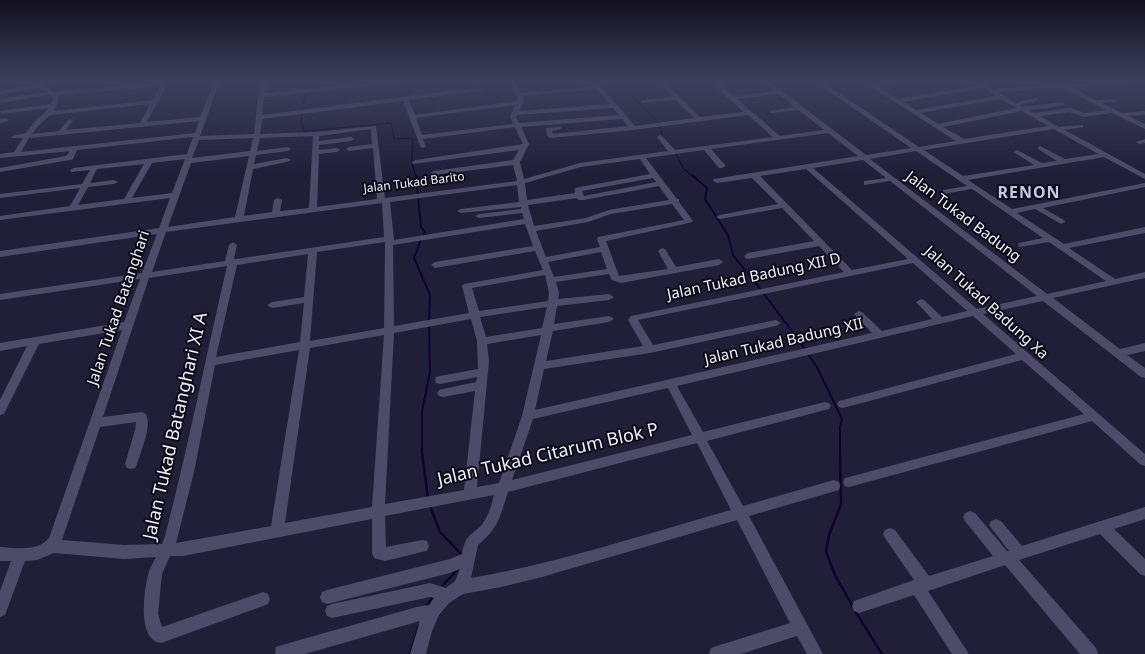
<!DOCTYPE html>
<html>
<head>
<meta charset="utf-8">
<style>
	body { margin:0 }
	canvas { display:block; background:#211e38 }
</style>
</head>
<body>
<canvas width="1145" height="654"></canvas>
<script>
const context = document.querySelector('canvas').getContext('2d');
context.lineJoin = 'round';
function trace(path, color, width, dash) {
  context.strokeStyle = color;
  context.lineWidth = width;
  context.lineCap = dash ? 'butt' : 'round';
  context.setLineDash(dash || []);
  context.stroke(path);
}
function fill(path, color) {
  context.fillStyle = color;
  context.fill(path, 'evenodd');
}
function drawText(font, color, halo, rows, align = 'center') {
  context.font = font + ' "Noto Sans",sans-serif';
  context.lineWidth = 4;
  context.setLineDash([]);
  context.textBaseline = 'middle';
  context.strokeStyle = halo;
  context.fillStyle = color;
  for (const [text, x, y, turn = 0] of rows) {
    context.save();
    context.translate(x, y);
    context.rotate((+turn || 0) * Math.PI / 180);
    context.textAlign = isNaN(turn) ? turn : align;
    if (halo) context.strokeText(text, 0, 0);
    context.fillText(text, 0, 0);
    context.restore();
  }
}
trace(new Path2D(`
	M309,81C306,100 297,112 304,131L391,123L394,139L413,138L412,163L416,177
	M624,81L633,98L659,122L663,138
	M675,153L684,169L693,177`), '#0f0130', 1);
trace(new Path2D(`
	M416,175L421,227L425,232L423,236
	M692,175L707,188L705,199L728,235L733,255L761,290
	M421,240L414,258L430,295L429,320
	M764,294L806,350
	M808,354L817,367L842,419L840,427V454
	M422,454V412L430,372L429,325`), '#0f0130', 2);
trace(new Path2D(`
	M422,453L428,499
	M840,453L841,504L829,535L826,551L835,575L853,607
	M430,506L440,532L462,555
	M441,587L458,569
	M428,605L433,596
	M855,611L882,654
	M410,654L419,626`), '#0f0130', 2.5);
fill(new Path2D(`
	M37,81H70L43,85L54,92L169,81L147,122L200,117L214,81H220L200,136L254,134L260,81H266L265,93L383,81H404L401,83L264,97L262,115L480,87L483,89L480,91L409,100L415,115L517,101L518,99L510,81H516L521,93L595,86L591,81H597L635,126L694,118L676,100L641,103V101L643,100L672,97L657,81H663L700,117L744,112L709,81H716L733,96L774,91L762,81H769L866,155L911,148L814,81H821L919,147L956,141L862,81H869L874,84L895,81H911L878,87L898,99L979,85L974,81H981L993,89L1110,81H1140L1137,83L1071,87L1096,100L1117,99V101L1102,103L1122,113L1145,111V115L1129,116L1145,124V129L1112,113L1084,117L1070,112L1040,116L1059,127L1083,125V127L1065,130L1145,174V179L1104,157L968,180L1012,209L1145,183V187L1043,208L1064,220L1065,222L1061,224L1035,209L1017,213L1064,244L1145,227V233L1069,248L1115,279L1145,272V278L1053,298L1120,349L1145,343V351L1127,355L1145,368V378L1141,377L1043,301L983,314L1145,454V466L1141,465L1092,421L849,487L845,486L843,482L845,478L849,477L1084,414L1022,360L843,408L839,407L837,404L839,401L843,400L1016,354L973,316L677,386L703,432L825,402L829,403L831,406L829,409L825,410L707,441L743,506L834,480L839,482L840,486L839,490L749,516L823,654H807L797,636L741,654H709L711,648L717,646L790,623L737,520L542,577L501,587L463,594L449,603L439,615L432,631L426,654H410L420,621L305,654H275L276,647L282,645L417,607L429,605L434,598L430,597L332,618L327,616L325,611L327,606L332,604L430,583L446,588L455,581L460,569L450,573L327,604L322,602L320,597L322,592L327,590L450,559L462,554C466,529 477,536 486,518C490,511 492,503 494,495L385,516L386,547L422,540L427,541L429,546L427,551L422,552L385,561L374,558L372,553V519L183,556H170L162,574L158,614L162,627L263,592L268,594L270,599L268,604L263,606L161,643C137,640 144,592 148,575C149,569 153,563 156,557L124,559L54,553L37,560L25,561L5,615L0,617V591L11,561H0V547C17,548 37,552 49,538L122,330L39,344L4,414L0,415V400L27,346L0,351V343L124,322L140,279L0,300V294L142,273L157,234L0,257V251L159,228L170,198L0,220V216L70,206L80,188L0,198V194L82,184L90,170L71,172L70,170L74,168L187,154L193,137L77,150L73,159L70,160L0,172V168L66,156L70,151L0,158V154L14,152L23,138H12V136L26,133L34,122L49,108L2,114L0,113V111L51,104L53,98L49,95L0,103V99L45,92L39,88L0,94V90L36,85ZM160,86L153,100L54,111L58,102V95ZM984,88L996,96L916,110L903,102ZM1064,88L1106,110L1085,113L1071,108L1034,113L1029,110L1062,106L1065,104L1062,102L1023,107L1019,105L1040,100L1037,98L1018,102L1017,104L998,92ZM597,89L610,104L519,111L524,102L523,96ZM778,94L795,107L770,111V113L799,110L824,130L780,136L737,99ZM1000,99L1017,108L938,124L921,113ZM403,101L421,148L426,147L423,139L515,127L523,144L416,160L412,162L413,164L519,150L513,160L434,171L430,173L434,175L513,165L517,181L385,198L376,126L316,132L260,134L262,119ZM150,104L140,123L66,130L73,121L70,119L68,120L59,131L32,134L39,125L50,115ZM515,105L510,117L513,124L422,135L416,118ZM613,108L619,115L519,123L516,117L517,115ZM1022,111L1048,126L964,139L943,127ZM748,115L773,137L675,150L662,136L660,135L657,137L668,151L580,163L524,179L520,162L529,144L521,127L622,119L628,126L553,134L552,131L561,129V127L546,128L547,136L550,138L633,130ZM199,121L195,133L21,152L29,138ZM371,129L372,144L349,147L346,149L349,151L373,148L377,199L317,207L319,154L337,152L340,150L337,148L319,150V145L351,141L354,139L351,137L319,141V136ZM1054,129L1098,154L1065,159L1040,146L1038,147V149L1057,161L1042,163L1017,150L1014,152L1015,153L1034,165L963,176L924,150ZM828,133L858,156L714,179L713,181L717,183L752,178L778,204L720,215L716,217L720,219L782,208L814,241L748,253L744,256L745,258L748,259L819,246L844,272L631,316L628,320L643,346L546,361L553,331L609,322L614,319L609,316L554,324L557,306L609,300L614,297L609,294L558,299L559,293L556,282L609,274L612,280L621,283L719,265L723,262L719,259L676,267L665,249L662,248L658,251L668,269L619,276L606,241L689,223L693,221L679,202V199H677L646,158L704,150L719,168H722L726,166L711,149ZM313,136L309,208L280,211L282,200L278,198L274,200L272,212L244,216L253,169L287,162L291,160L287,158L254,164L256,155L288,151L291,149L288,147L257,151L260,138ZM253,138L250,151L192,158L199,140ZM916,151L967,186L943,190V194L972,189L1043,238L1019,243L1018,245L1019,247L1049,242L1106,281L1047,294L870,159ZM249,156L235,217L168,227L191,163ZM185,159L172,193L132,198L152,163ZM640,159L650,174L575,188V193L527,200L525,183L581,167ZM863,160L886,178L864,181V185L890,181L1037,296L977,309L813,168ZM144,164L124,199L78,205L88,187L114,184L118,182L114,180L90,183L97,169ZM806,169L908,259L852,270L760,176ZM653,178L656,182L584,196L582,191ZM517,185L519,202L461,209L457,211L461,213L521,207V209L479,214L475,216L479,218L522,213L524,219L394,240L390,202ZM659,186L669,200L609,210L586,218L534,226L528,205L577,198L578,200H584ZM382,203L384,237L236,259H234L237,245L233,242L229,245L225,261L152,272L166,232ZM672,204L684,220L598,237L597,239L600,247L546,257L536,231L588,222L611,214ZM525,224L533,246L435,262L431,265L435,268L535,251L543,270L464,284L462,286L469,313L394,326L393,245ZM385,242L384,328L310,341L317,252ZM601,252L607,269L554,277L548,262ZM308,254L304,297L272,302L267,305L272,308L304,303L300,342L216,357L237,265ZM913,263L967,311L942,317L924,300L921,299L916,302L932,319L882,331L862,312L859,311L854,314L872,333L535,410L544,369L650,353L776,326L781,323L776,320L653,345L638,320ZM227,266C206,356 188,447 165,536L162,544L124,545L62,540L100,427L136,422L135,430L125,464L127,468L131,469L135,468L137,464C141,450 152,428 146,414L142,412L103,417L149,278ZM545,275L549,293L548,301L479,311L472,288ZM547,307L542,328L486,337L480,317ZM471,319L477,341L478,369L440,376L436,377L435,380L436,383L440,384L477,377L476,382L443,389L439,390L437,393L439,396L443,397L475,391L464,490L385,504L394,333ZM384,335L372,507L285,523L310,348ZM541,335L522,416L499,483L477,487L489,361L487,344ZM299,350L271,526L176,543L194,472L215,365ZM668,388L692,435L512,480L533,419ZM697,443L731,510C645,534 559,563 471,578L478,545C499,528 500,516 508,492Z
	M6,118L9,120L8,121L0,123V119Z
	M1145,139V143L1139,144L1136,142Z
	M1145,507V519L1114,529L1145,559V576L1140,574L1100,534L1019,560L1096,648L1098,654H1080L1005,565L928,591L969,654H952L914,595L859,613L854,611L852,606L854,601L914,580L885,538L883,534L885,530L890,528L895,530L929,576L993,556L965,521L963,517L965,513L970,511L975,513L1007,551H1009L989,525L991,521L996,519L1001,521L1022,546Z`), '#4d4b68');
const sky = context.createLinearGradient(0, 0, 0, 173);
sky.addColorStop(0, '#12101f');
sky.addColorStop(0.47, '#3d415e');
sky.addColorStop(1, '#3d415e00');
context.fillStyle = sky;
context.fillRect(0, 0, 1145, 173);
drawText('12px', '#f1f0ff', '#0b0a15', [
	["Jalan Tukad Barito",414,183,-7]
]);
drawText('15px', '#f1f0ff', '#0b0a15', [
	["Jalan Tukad Badung",963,217,37],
	["Jalan Tukad Badung XII D",754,277,-12],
	["Jalan Tukad Badung Xa",986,303,42],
	["Jalan Tukad Batanghari",119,308,-71],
	["Jalan Tukad Badung XII",784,342,-13]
]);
context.letterSpacing = '1px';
drawText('bold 16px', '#c7c6e8', '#0b0a15', [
	["RENON",1029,193]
]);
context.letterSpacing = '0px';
drawText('18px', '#f1f0ff', '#0b0a15', [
	["Jalan Tukad Batanghari XI A",176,426,-77],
	["Jalan Tukad Citarum Blok P",548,455,-13]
]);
</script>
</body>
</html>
